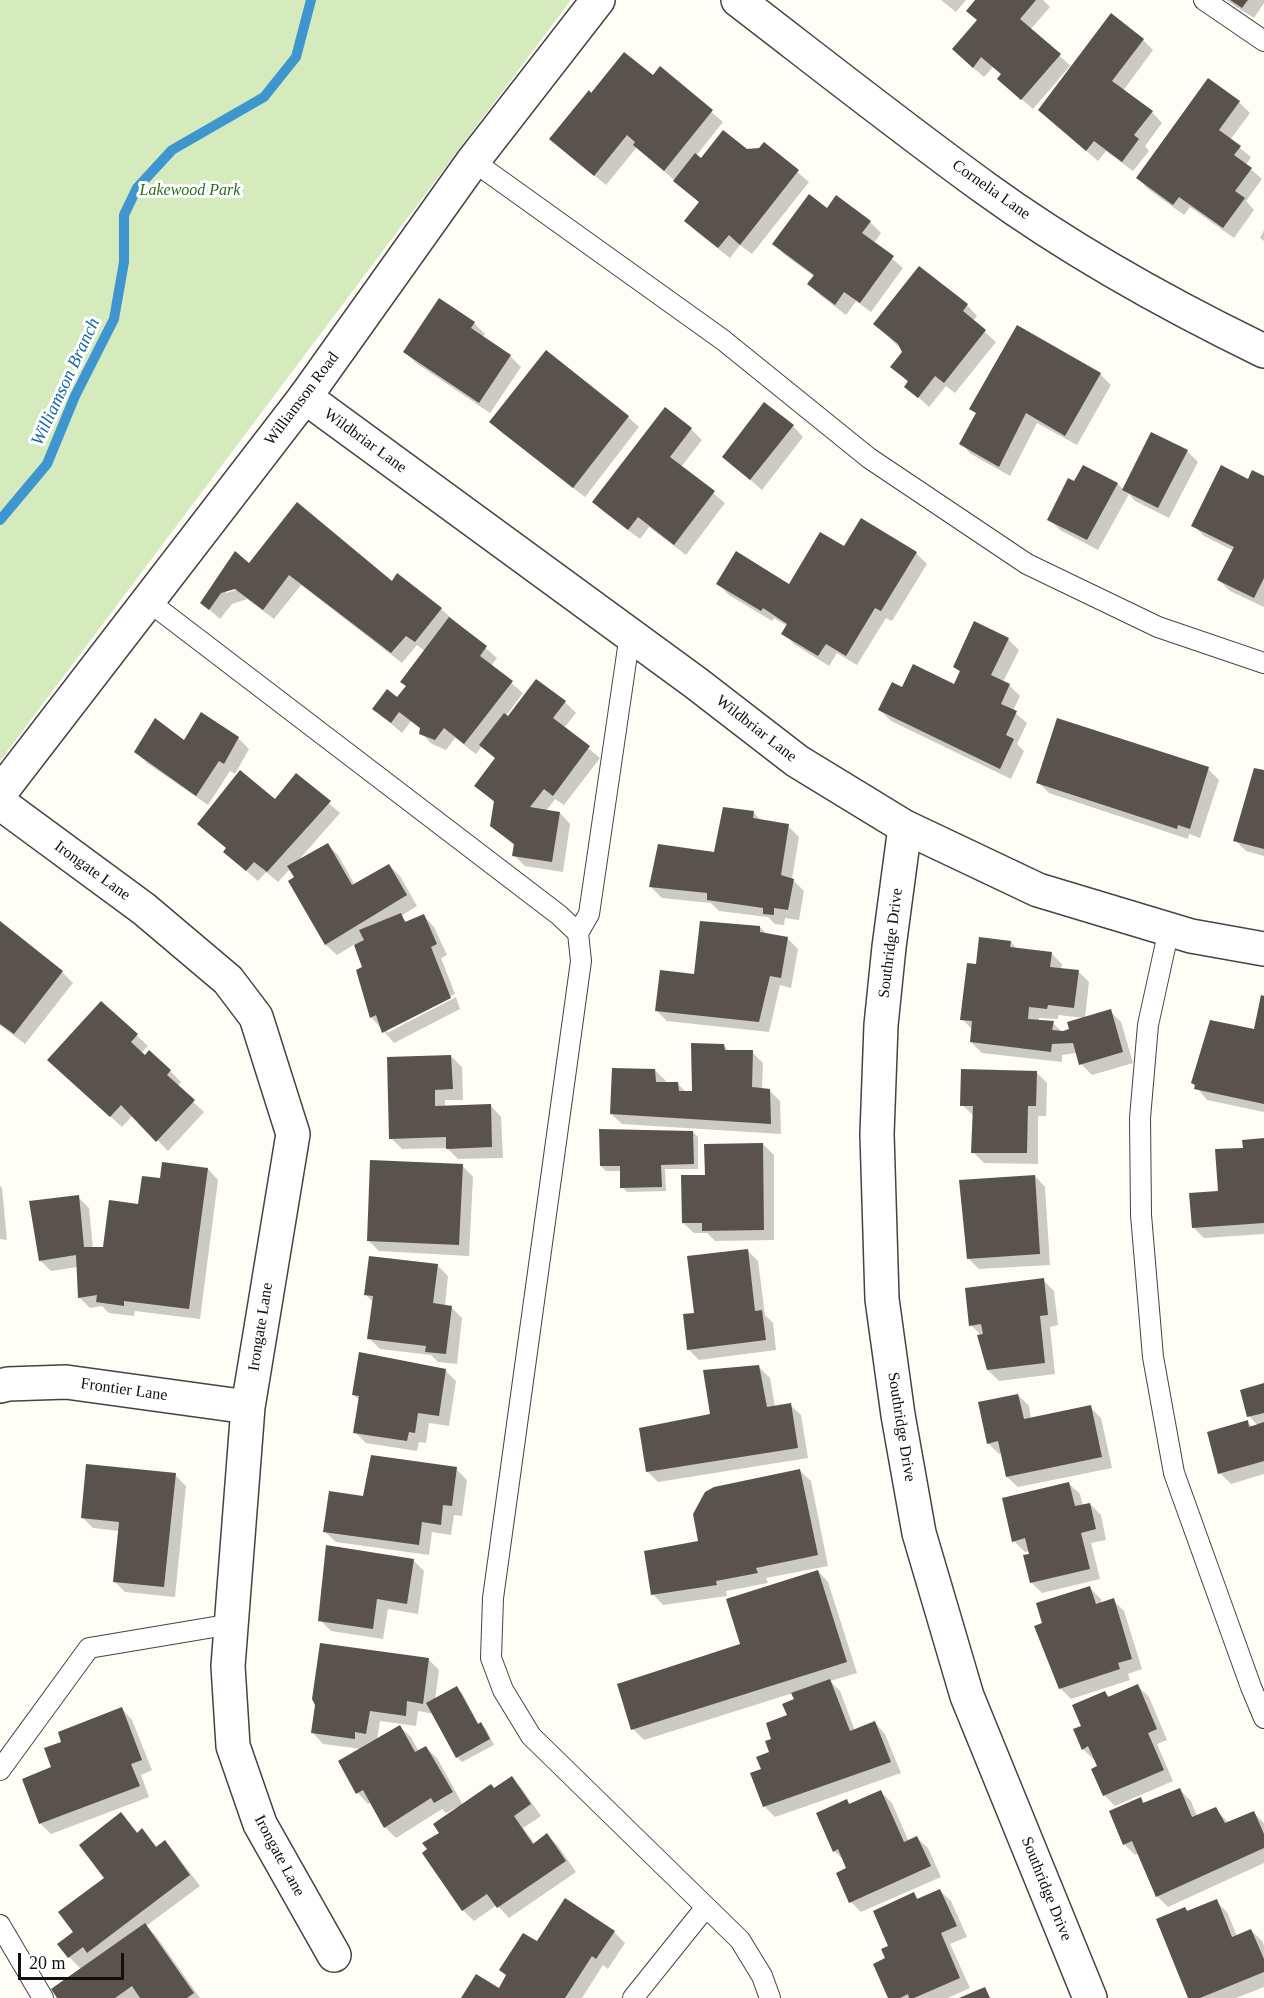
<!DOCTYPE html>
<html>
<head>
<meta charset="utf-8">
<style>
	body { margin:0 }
	#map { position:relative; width:1264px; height:1998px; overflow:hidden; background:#fffdf5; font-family:"Times New Roman",serif }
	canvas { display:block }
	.scale { position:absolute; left:18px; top:1953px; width:106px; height:27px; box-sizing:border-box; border:3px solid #111; border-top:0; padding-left:8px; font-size:18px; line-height:21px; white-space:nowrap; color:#111; -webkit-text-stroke:4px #fff; paint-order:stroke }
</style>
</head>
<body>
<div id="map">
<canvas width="1264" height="1998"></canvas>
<div class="scale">20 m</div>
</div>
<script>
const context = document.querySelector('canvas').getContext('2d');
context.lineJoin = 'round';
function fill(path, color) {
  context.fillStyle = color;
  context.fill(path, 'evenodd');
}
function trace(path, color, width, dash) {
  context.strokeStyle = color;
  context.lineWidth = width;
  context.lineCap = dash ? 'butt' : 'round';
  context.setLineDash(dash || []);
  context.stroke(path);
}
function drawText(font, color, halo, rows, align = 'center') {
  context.font = font + ' "Times New Roman",serif';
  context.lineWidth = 6;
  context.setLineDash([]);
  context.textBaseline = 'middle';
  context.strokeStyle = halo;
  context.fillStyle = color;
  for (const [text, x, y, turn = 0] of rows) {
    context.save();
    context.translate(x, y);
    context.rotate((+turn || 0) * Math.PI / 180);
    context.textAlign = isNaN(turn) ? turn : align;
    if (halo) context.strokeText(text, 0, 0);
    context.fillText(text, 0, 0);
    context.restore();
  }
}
fill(new Path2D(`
	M0,0H571L0,761Z`), '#d5ebbd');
fill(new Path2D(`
	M941,0H966L956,12Z
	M977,0H1043L1050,7L1030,30L1072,67L1143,40L1153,50L1123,91L1152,112L1162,123L1145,146L1149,151L1133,171L1106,151L1098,161L1051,120L1072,68L1070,66L1033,109L1010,89L1002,75L993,67L984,77L964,60L978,21Z
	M1226,0H1264V3L1254,18Z
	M660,68L723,122L696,156L701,160L746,150L759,149L764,144L809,182L752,254L740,245L730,258L697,232L686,221L700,203L637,147L606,185L562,149L592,95L653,77Z
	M1239,102L1250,113L1230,140L1251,157L1246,165L1262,179L1246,201L1254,210L1234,238L1190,207L1184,215L1148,189L1138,178Z
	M837,197L870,222L881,233L874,243L903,268L871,312L856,301L846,315L820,295L809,284L815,277L785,255L774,244L828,210Z
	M1264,230V241L1260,238Z
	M967,305L977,316L973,321L996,342L955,393L946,386L929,407L906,386L909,383L892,367L904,352L875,324Z
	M474,323L485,334L482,338L510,356L521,367L490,413L416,363L405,352Z
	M1100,374L1111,385L1077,445L1037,423L1010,476L971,454L961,443L977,414L971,409Z
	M628,417L639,427L585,497L502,433L491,422Z
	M793,426L803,437L762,490L724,457Z
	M691,429L702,440L681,467L725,503L686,555L649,527L640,539L604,512L594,502Z
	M1187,451L1198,462L1169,518L1135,501L1129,494L1098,550L1060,530L1049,519L1075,483L1083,467L1118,484L1124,490Z
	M1264,478V607L1230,591L1219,580L1234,551L1204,536L1193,525L1249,481Z
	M916,553L927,564L892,621L886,618L857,665L837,653L829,666L794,644L783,633L787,626L774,618L772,621L729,595L718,584L789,586Z
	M250,565L392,583L441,609L497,658L491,666L523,693L506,716L508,718L565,702L576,713L564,728L600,758L564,805L555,799L546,811L560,813L570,824L563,872L525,866L514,855L515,846L492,826L495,803L476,786L496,759L482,746L476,754L455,738L446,750L432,744L421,733L422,730L411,721L402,733L374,709L397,699L407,687L425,651L417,645L402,663L301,585L274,619L247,599L232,604L220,619L202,603ZM242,588L226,593V590Z
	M1008,639L1019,650L1003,682L1010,686L1020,696L1013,711L1027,723L1017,744L1024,751L1011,779L891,721L880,710L903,689L954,686L961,673L954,666Z
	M238,738L249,749L235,774L230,771L208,805L147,763L136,752Z
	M1208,769L1219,780L1200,838L1189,834L1188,839L1049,793L1038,782Z
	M1264,772V856L1246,851L1235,840Z
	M296,775L340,813L297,862L327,844L338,855L355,885L389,865L400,876L417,906L401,916L408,923L424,916L434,927L447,955L441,958L455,994L387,1029V1033L456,997L460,1009L394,1043L371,1017L357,971L364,968L355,944L337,955L326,945L290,881L296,878L290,869L278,882L266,872L258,881L225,852L275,801Z
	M754,813L762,821L788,826L799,837L792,879L804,891L799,920L785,918L784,925L775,924L768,917L719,911L711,903L662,898L651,887L715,853Z
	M0,923L62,972L73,983L25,1044L0,1025Z
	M760,927L767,934L787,938L798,949L791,988L780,985L769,1032L667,1021L656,1010L695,975Z
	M1011,942L1018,950L1051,953L1062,964L1061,969L1078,971L1089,982L1085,1018L1058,1015V1019L1039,1018V1021L1053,1023L1063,1033L1110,1011L1121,1022L1133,1063L1092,1075L1081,1064L1077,1053L1062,1055V1062L982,1053L971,1042L973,1030L962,1019L977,965Z
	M1264,997V1112L1207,1100L1193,1083L1255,1031Z
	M101,1003L148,1046L141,1053L145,1057L150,1052L170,1071L181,1082L177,1087L204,1112L168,1151L133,1115L122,1127L60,1071Z
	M724,1046L730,1052H752L763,1063L762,1089L769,1090L780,1101L781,1134L622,1124L611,1114L655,1070L666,1081V1083H677L686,1092H693Z
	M451,1056L462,1067L463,1100H445V1107L491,1106L501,1117L503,1158L458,1159L447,1148L402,1149L391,1138Z
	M1036,1072L1047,1083L1046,1116H1038V1164L984,1163L973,1152L974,1116L962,1105Z
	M693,1132L698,1137V1169H665L666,1191L627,1192L622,1187V1171H606L601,1166Z
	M1264,1140V1234L1204,1238L1193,1227L1220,1192L1245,1149Z
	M763,1144L774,1155V1240L715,1241L707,1233H694L683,1223L706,1176Z
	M463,1166L473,1177L469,1256L379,1251L368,1240Z
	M208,1169L218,1180L200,1319L135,1311L134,1316L109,1313L102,1306L90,1308L79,1297L78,1267L51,1271L40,1260L78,1197L89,1208L93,1249L105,1248L162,1179Z
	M1035,1176L1045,1187L1050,1265L979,1269L968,1258Z
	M0,1186L2,1188L7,1240L0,1239Z
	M747,1250L758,1261L765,1315L773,1323L776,1350L699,1360L688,1349L695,1314Z
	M437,1265L448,1276L445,1306L451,1307L462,1318L457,1364L438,1362L431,1355L380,1349L369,1338L374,1303L366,1295Z
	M1043,1280L1054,1291L1058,1325L1050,1327L1055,1374L999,1381L988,1370L982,1336L971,1325Z
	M759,1367L770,1378L775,1407L790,1405L801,1415L808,1458L658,1482L647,1471L711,1415Z
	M445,1370L456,1381L449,1426L429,1423L426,1443L419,1442L417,1451L366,1443L355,1432L360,1401L354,1395Z
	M1264,1384V1474L1231,1484L1220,1473L1247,1422L1253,1427L1258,1426L1249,1416Z
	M1018,1395L1029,1406L1031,1419L1090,1407L1101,1418L1112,1468L1018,1487L1007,1477L1002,1453L999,1454L988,1443Z
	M456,1469L467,1480L462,1516L454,1515L451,1535L432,1532L429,1555L336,1542L325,1532L365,1498Z
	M800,1471L811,1481L828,1566L766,1578L768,1583L726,1591L727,1596L663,1605L653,1594L700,1542Z
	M175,1475L186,1486L175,1597L125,1592L114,1581L119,1531L93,1528L82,1517Z
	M1069,1484L1080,1494L1083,1506L1090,1504L1101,1515L1106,1540L1091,1543L1100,1579L1042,1593L1031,1582L1030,1551L1025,1552L1014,1541Z
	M413,1560L424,1571L418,1614L388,1609L383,1639L331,1631L320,1620Z
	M818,1571L828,1582L857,1673L830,1681L840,1691L855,1731L875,1723L885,1734L901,1773L775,1817L764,1806L763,1770L771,1753L773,1739L789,1716L796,1700L793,1693L644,1740L633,1729L742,1645Z
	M1090,1588L1101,1599L1102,1604L1113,1600L1124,1611L1142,1669L1128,1674L1130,1680L1071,1699L1060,1688L1044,1624Z
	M428,1659L439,1670L435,1700L457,1688L462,1693L479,1725L481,1724L486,1729L494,1745L462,1762L457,1757L434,1714L418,1711L416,1726L380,1721L377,1740L400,1727L411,1737L419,1752L426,1748L437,1758L463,1805L512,1778L522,1789L541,1816L523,1828L535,1844L547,1835L558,1846L576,1872L509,1918L497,1905L474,1921L463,1910L424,1853L458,1809L457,1807L446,1813L442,1809L396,1838L385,1827L371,1802L368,1804L358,1793L340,1762L362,1749L323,1744L313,1733Z
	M1138,1686L1149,1697L1167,1740L1157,1744L1173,1781L1115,1806L1104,1795L1099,1767L1095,1759L1094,1760L1083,1749V1727L1105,1692L1110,1698Z
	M122,1709L132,1720L152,1770L141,1775L149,1797L51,1834L40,1823L63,1743Z
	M1180,1790L1191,1801L1197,1816L1215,1809L1229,1823L1254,1813L1264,1823V1863L1168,1907L1157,1896L1139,1853L1135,1855L1124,1844L1140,1799L1145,1804Z
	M881,1792L892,1803L909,1842L917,1838L928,1848L941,1877L861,1912L851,1902L848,1869L845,1861L834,1851L847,1801L851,1805Z
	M121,1814L138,1833L142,1831L158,1848L165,1842L175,1853L200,1886L146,1926L156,1936L200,1998H59L81,1969L69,1957L75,1932L106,1878Z
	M940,1891L951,1901L967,1937L950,1944L970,1988L948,1998H890L887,1959L914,1894L919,1900Z
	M1216,1901L1227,1912L1237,1936L1251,1930L1262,1941L1264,1946V1987L1236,1998H1190L1185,1908L1189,1912Z
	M614,1932L625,1943L608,1969L603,1965L582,1998H462L499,1990L507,1976L537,1944Z`), '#0003');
trace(new Path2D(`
	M0,520L47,464L75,396L114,319L124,262V215L137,188L172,150L264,97L296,57L311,0`), '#3f96cf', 10);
fill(new Path2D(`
	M975,0H1036L1020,19L1061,54L1021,100L997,79L1001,74L981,57L973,68L952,49L977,20L966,11Z
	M1230,0H1248L1242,8Z
	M1111,13L1144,39L1112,81L1153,111L1134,135L1139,139L1122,162L1094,141L1086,151L1038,110Z
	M624,52L653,75L660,66L713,110L664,171L633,145L635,142L627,135L594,176L549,139L589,90L591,93Z
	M1208,78L1240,101L1219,130L1241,146L1234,155L1252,168L1235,191L1245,198L1223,228L1179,197L1173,205L1136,178Z
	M723,130L747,149L759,148L764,142L799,170L740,245L729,235L718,248L684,221L699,202L673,181L695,153L701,158Z
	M809,194L827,208L836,195L871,221L862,233L894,256L860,303L844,292L835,305L807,284L814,275L772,244Z
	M919,266L968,304L963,311L986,330L944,383L935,376L918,398L904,387L908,381L890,367L902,352L898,344L873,324Z
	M439,298L475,322L471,328L511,355L479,403L403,352Z
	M1017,325L1101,373L1065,436L1026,413L999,467L959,444L976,413L969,409Z
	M546,350L629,416L573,488L489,422Z
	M764,402L794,425L750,480L722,457Z
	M665,407L692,428L670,457L715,491L674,545L638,517L628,530L592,502Z
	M1151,432L1188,450L1158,508L1122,490Z
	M1083,465L1118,483L1087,540L1047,520L1068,478L1074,481Z
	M1221,465L1248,479L1252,470L1264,476V578L1254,598L1217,580L1234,547L1191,526Z
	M297,502L392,581L397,573L442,608L415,642L406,636L391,653L289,575L263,610L235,589L221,593L209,610L200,603L235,551L249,563Z
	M861,518L917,552L881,611L875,608L846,656L826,644L818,656L781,634L787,624L763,608L761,611L716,584L736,551L789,584L820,532L844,546Z
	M449,617L487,646L480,656L513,681L464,744L444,728L435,740L419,734L420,728L399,712L391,723L372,709L387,689L397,697L406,686L400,682Z
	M974,621L1009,638L991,675L1010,684L1001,704L1017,711L1006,735L1014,739L1000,769L878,710L892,682L902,687L913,664L954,684L960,671L953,667Z
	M536,679L566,701L553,718L590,746L553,796L544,789L530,807L560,812L552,862L512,856L514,844L490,826L494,801L474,786L495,758L479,745L504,713L508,716Z
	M201,712L239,737L224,764L219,761L196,796L134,752L155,718L184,740Z
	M1057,718L1209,767L1190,829L1178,825L1177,829L1036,783Z
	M1254,768L1264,770V849L1233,841Z
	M240,770L275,799L296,773L331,801L267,872L254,862L246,871L223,852L226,848L197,824Z
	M723,807L754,811L753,818L789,824L781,875L794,879L788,910L774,908V915L763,914V908L707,900V893L649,887L658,844L714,852Z
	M328,843L352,885L389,864L407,895L325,945L288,881L294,877L287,866Z
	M401,913L405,922L424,914L437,944L431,947L451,998L382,1033L376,1015L370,1018L356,970L362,967L354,945L364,940L359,930Z
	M0,921L63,971L14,1034L0,1024Z
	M700,921L760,926V932L788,937L781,978L770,976L759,1022L655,1011L660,970L694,974Z
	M979,937L1011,941L1010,947L1052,952L1050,967L1079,970L1074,1008L1048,1005L1047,1009L1029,1007L1028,1019L1054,1021L1052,1030L1063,1031L1069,1029L1067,1022L1111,1009L1123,1052L1079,1065L1073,1043L1052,1044L1051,1052L970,1042L972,1021L960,1020L967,963L976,964Z
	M1261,995L1264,996V1104L1194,1089L1195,1085L1191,1083L1210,1020L1254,1029Z
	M101,1001L138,1034L131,1042L145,1055L149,1050L171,1070L167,1075L195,1100L156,1142L121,1105L110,1117L47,1060Z
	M691,1043L724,1044L725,1050H753L752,1087L770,1089L771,1124L610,1114L612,1068L655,1069L656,1082H678L679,1091H692Z
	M451,1055L453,1089L435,1090V1106L491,1104L492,1147L446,1149V1137L389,1139L387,1057Z
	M961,1069L1037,1071L1036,1106H1028L1027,1153H971L973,1106H960Z
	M599,1129L693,1131L694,1164L661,1165L662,1187L620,1188V1166H600Z
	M1264,1138V1223L1192,1228L1189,1193L1218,1191L1215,1149L1243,1148L1242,1140Z
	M763,1143L764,1230L702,1231V1223H682L681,1175H705L704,1144Z
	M370,1160L463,1164L459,1245L367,1241Z
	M162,1162L208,1168L189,1309L124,1301V1306L96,1302L97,1295L78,1298L76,1255L39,1261L29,1201L79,1195L84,1247H103L109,1200L138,1204L142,1176L160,1178Z
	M1035,1175L1040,1254L967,1259L959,1180Z
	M748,1249L755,1311L762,1310L766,1340L687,1350L683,1314L694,1313L687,1256Z
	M369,1256L438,1264L433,1303L452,1306L446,1354L425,1352L426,1346L367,1339L373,1296L364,1295Z
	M1044,1278L1048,1315L1040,1316L1045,1363L987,1370L977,1335L983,1334L981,1324L969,1326L965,1288Z
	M359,1352L446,1369L439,1416L418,1413L415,1433L409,1432L407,1441L353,1433L359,1396L352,1395Z
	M759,1365L767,1407L791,1403L798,1448L646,1472L639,1428L710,1414L703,1370Z
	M1264,1383V1413L1247,1417L1240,1390Z
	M1018,1394L1024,1419L1091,1405L1102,1457L1006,1477L998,1441L987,1444L978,1402Z
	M1248,1420L1249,1427L1264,1422V1461L1218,1474L1207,1432Z
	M371,1455L457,1467L452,1506L443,1505L441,1525L422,1522L419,1545L323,1532L329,1491L363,1496Z
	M86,1464L176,1473L164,1587L113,1582L119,1522L81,1518Z
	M800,1469L818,1555L756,1568L758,1573L716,1581L717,1585L651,1595L644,1551L698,1541L693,1514L705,1492L714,1487Z
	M1069,1482L1075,1506L1090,1503L1096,1529L1081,1533L1090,1569L1030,1583L1023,1555L1029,1554L1025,1538L1012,1542L1002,1498Z
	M326,1545L414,1559L407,1604L377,1599L373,1629L318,1621Z
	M818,1570L847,1662L631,1730L617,1684L740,1644L726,1599Z
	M1090,1586L1096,1604L1114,1598L1132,1659L1118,1663L1120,1669L1059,1689L1034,1626L1042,1623L1036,1603Z
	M320,1643L429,1658L423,1704L407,1701L406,1716L370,1711L366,1734L355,1732V1739L311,1733L315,1705L312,1699Z
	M830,1679L850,1731L875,1721L891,1762L763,1807L750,1773L761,1769L756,1757L769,1752L765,1741L771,1739L766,1723L787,1715L782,1704L794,1699L791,1693Z
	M1138,1684L1157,1729L1148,1733L1164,1770L1103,1796L1091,1769L1097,1766L1088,1746L1082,1750L1073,1729L1081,1726L1072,1705L1105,1691L1108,1697Z
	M457,1686L478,1724L481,1722L490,1739L456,1758L426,1703Z
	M122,1707L142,1760L131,1764L140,1786L39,1824L22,1779L51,1767L44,1748L61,1742L58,1732Z
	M400,1725L415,1752L426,1746L453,1792L434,1803L431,1798L384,1828L363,1790L356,1794L338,1761Z
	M512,1776L531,1804L514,1816L533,1844L547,1833L566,1861L497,1908L487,1894L462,1911L422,1853L427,1849L422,1843L439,1833L433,1824L491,1784L494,1788Z
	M1180,1788L1192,1817L1216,1807L1225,1823L1254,1811L1264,1834V1848L1156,1897L1132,1841L1123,1845L1109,1811L1141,1797L1143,1803Z
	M881,1790L904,1842L917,1836L931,1866L849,1903L836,1873L846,1868L838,1849L833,1852L816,1813L847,1799L849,1804Z
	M121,1812L137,1833L142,1828L156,1847L165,1840L190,1875L87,1953L83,1947L68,1958L57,1944L73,1932L58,1912L104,1878L79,1845Z
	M940,1889L957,1926L941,1933L960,1978L914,1998H909L908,1994L900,1998H888L873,1964L885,1958L881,1949L888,1946L873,1911L914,1892L917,1899Z
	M565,1898L615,1931L596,1959L592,1956L565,1998H461L476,1974L499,1988L506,1975L499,1970L523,1933L537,1941Z
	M1217,1899L1232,1937L1251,1929L1264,1959V1972L1200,1998H1188L1156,1919L1185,1907L1187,1911Z
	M145,1923L194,1993L187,1998H140L132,1986L115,1998H57L51,1989Z
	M985,1987L990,1998H959Z`), '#5a524d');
const service = new Path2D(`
	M1204,0L1264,41
	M473,161L723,340L869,458L1027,564L1158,627L1264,663
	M148,601L559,915L578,933L581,961L493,1598L491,1658L503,1690L531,1736L740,1940L762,1976L770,1998
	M1169,929L1148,1025L1140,1118L1141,1215L1153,1357L1174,1473L1251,1687L1264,1718
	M578,933L589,914L630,634
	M0,1770L89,1648L232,1624
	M0,1925L43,1998
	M633,1998L706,1907`);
const minor = new Path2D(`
	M738,0C820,63 901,127 985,188C1072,251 1167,304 1264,351
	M305,397L696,683L797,761L905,827L1038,890L1191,936L1264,949
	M0,803L144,909L228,980L256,1017L293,1134L248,1407L228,1666L233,1746L260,1824L334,1955
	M905,827L889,947L881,1025L877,1134L882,1299L898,1415L919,1533L967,1696L1090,1998
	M0,1386L8,1384L66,1382L248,1407`);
const tertiary = new Path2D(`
	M0,793L305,397L473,161L598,0`);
trace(service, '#444', 22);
trace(minor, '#444', 36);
trace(tertiary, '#444', 36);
trace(service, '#fff', 20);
trace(minor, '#fff', 33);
trace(tertiary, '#fff', 33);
drawText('16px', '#111', '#fff', [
	["Cornelia Lane",991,190,35],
	["Williamson Road",302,399,-53],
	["Wildbriar Lane",365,441,36],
	["Wildbriar Lane",756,729,38],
	["Irongate Lane",92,871,36],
	["Southridge Drive",891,943,-83],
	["Irongate Lane",261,1327,-81],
	["Frontier Lane",124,1390,8],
	["Southridge Drive",901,1427,81],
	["Irongate Lane",279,1856,62],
	["Southridge Drive",1046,1889,68]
]);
drawText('italic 16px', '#2f6b1f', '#fff', [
	["Lakewood Park",190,191]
]);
drawText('italic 18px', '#1768a6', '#fff', [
	["Williamson Branch",66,382,-65]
]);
</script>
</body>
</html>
